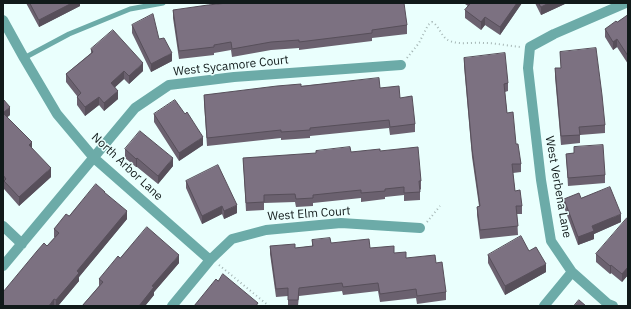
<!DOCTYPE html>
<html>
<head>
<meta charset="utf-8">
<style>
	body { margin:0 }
	#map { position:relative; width:631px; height:309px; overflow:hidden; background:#eafffd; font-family:"IBM Plex Sans",sans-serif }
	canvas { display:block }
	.frame { position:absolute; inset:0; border:4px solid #111a1a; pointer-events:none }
</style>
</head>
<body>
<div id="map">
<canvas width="631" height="309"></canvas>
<div class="frame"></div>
</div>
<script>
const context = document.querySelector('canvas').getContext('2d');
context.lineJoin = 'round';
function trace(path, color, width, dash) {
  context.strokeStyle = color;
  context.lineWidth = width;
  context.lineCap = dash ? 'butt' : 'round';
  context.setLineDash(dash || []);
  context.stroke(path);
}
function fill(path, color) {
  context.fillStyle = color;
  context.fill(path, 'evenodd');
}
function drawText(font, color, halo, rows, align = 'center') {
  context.font = font + ' "IBM Plex Sans",sans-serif';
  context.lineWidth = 3;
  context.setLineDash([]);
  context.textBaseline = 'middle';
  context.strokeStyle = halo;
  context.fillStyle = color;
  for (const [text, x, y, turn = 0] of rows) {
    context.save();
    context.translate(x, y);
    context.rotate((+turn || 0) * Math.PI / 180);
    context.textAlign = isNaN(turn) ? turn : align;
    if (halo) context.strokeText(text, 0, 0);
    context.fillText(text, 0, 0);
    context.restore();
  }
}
trace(new Path2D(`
	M407,58L419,43L428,25L432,22C440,26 441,38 450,41C460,45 473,42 484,43C496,43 509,46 521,47
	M427,222L440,206
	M219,265L269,306`), '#a5b6b5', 2, [1, 3]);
trace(new Path2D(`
	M24,58L69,34L130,9L163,3`), '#6caba8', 5);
trace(new Path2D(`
	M3,20L24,58L57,114L94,158L210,260
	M3,226L22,244
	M3,266L135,108L169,85L234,77L401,65
	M172,306L210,260L232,239L266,230L341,223L420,228
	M544,306L572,272
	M613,306L608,304L572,272L551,241L541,180L528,68L530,47L554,34L626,3`), '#6caba8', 10);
fill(new Path2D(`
	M26,3H80V6L39,27Z
	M465,3H522L500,35L485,25L481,30L465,18V10L468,6L465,4Z
	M535,3H567L541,15Z
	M173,10L407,25V34L372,38V41L299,50V48L271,50L232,57L231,50L214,53V55L179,59L173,18Z
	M628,15V64L617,47L613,50L605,37V29L617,22Z
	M132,25L172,61L151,72L132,33Z
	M91,49L143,71L129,84L124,79L115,87L118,99L104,111L99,105L85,116L77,105V96L66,82V74L91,53Z
	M560,52L605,125V133L580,135V143L561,145L555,77V68H561Z
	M464,58L508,83V91L505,92L507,113L521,164V172L513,173L515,191L522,206V214H517L518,235L480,239L477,215V207L479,206L472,157L464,66Z
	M301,86L380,88L400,98L415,124V132L390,135L389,128L310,136V138L281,140V138L207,146L204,103V95Z
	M3,99L10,115L7,117L32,148L51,177L19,206L4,189Z
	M154,114L203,145L179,161L154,122Z
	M574,147L605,175V183L568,186L566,154L574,153Z
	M125,149L173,166L158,184L137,167H136L125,158Z
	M380,151L421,181V189L420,190V200L404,201V195L385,197V199L361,202V198L313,203V206L296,207L295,202L264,203V210L246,211L243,158L351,152Z
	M186,181L237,213L224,219L222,214L202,224L186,188Z
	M105,193L127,219L79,277V281L58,306H3L47,246L55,237H54V229L69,216Z
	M581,198L621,222L594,234V239L578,245L564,207V199Z
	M628,218V275L622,282L611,273L610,274L596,262V254Z
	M312,240L394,253L406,258L436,263L446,292V300L417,304L416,298L380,302L378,291L343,295L342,291L299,296L298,306H288V296L276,297L270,254V246L295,248L312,246Z
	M529,251L546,272L505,295L488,263V255Z
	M120,258L179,263L154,292V295L145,306H82L99,286V279Z`), '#6b616f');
fill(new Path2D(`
	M72,3H80V6L39,27V20Z
	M517,3H522L500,35V27Z
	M549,3H567L541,15V7Z
	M485,17V25L481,30V22Z
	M617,39V47L613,50V42Z
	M172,53V61L151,72V64Z
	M143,63V71L129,84V76Z
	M124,71V79L111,91V83Z
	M118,91V99L104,111V103Z
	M99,97V105L85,116V107Z
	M10,107V115L3,121V113Z
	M203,137V145L179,161V153Z
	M32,142V150L29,145Z
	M137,158V167H136V159Z
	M173,158V166L158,184V176Z
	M51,168V177L19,206V197Z
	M237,205V213L224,219V211Z
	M222,206V214L202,224V216Z
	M127,211V219L79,277V281L58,306H56V300L77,271Z
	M621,214V222L594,234V239L578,245V237L592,226Z
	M179,255V263L154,292V295L145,306H139L152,286Z
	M546,264V272L505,295V286Z
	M611,265V273L610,274V266Z
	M628,267V275L622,282V274Z
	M54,299V306H49Z`), '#574f5a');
const building = new Path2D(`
	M30,3H72L39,20Z
	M228,3H404L407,25L372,30V33L299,42V40L271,42L232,49L231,42L214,45V47L179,51L173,10L208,5Z
	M471,3H517L500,27L485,17L481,22L465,10Z
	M539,3H549L541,7Z
	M153,14L159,39L164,38L172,53L151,64L132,25Z
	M628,15V56L617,39L613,42L605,29L616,21L617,22Z
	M113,30L143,63L129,76L124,71L111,83L118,91L104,103L99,97L85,107L77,97L81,93L66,74L93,52L91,49Z
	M596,48L602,95L605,125L579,127L580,135L561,136L555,68H561L560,52Z
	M505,53L508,83L504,84L507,113L513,112L516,144H518L521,164H512L515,191L520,190L522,206H516L518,226L480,230L477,207L480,206L472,149L464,58Z
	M379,78L380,88L399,86L400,98L412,96L415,124L390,127L389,120L310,128V130L281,132V130L207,138L204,95L277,86L301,84V86Z
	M3,99L10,107L3,113L32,142L29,145L51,168L19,197L4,181L6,179L3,175Z
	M175,100L185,114L187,112L203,137L179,153L154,114Z
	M140,131L173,158L158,176L137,158L136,159L125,149Z
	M603,145L605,175L568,178L566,154L574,153V147Z
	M350,147L351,152L380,149V151L418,147L421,181H419L420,192L404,193V187L385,189V191L361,193V190L313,195V198L296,199L295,194L264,195V202L246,203L243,158L316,153V151Z
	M218,165L237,205L224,211L222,206L202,216L186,181Z
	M96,184L105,192H104L127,211L77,271L79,273L56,300L54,299L49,306H3V292L37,251L44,243L47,246L59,233L54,229L66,214L69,216Z
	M610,187L621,214L592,226L594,231L578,237L564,199L579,193L581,198Z
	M627,218H628V267L622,274L611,265L610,266L596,254Z
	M147,227L179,255L152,286L154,287L139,306H82L103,282L99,279L118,256L120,258Z
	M521,236L529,251L536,247L546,264L505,286L488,255Z
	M330,238L331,243L369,239L370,248L394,246V253L406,252V258L435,255L436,263L442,262L446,292L417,296L416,289L380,294L378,283L343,287L342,283L299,288L298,300H288V288L276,289L270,246L295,244V248L313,246L312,240Z
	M223,274L258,303L256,306H194L216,279L218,281Z
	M579,300L586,306H574Z`);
fill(building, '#7c7181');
trace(building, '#574f5a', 1);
drawText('12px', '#111a1a', '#eafffd', [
	["West Sycamore Court",231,66,-6],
	["North Arbor Lane",127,167,43],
	["West Verbena Lane",558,187,80],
	["West Elm Court",309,214,-4]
]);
</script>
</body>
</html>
